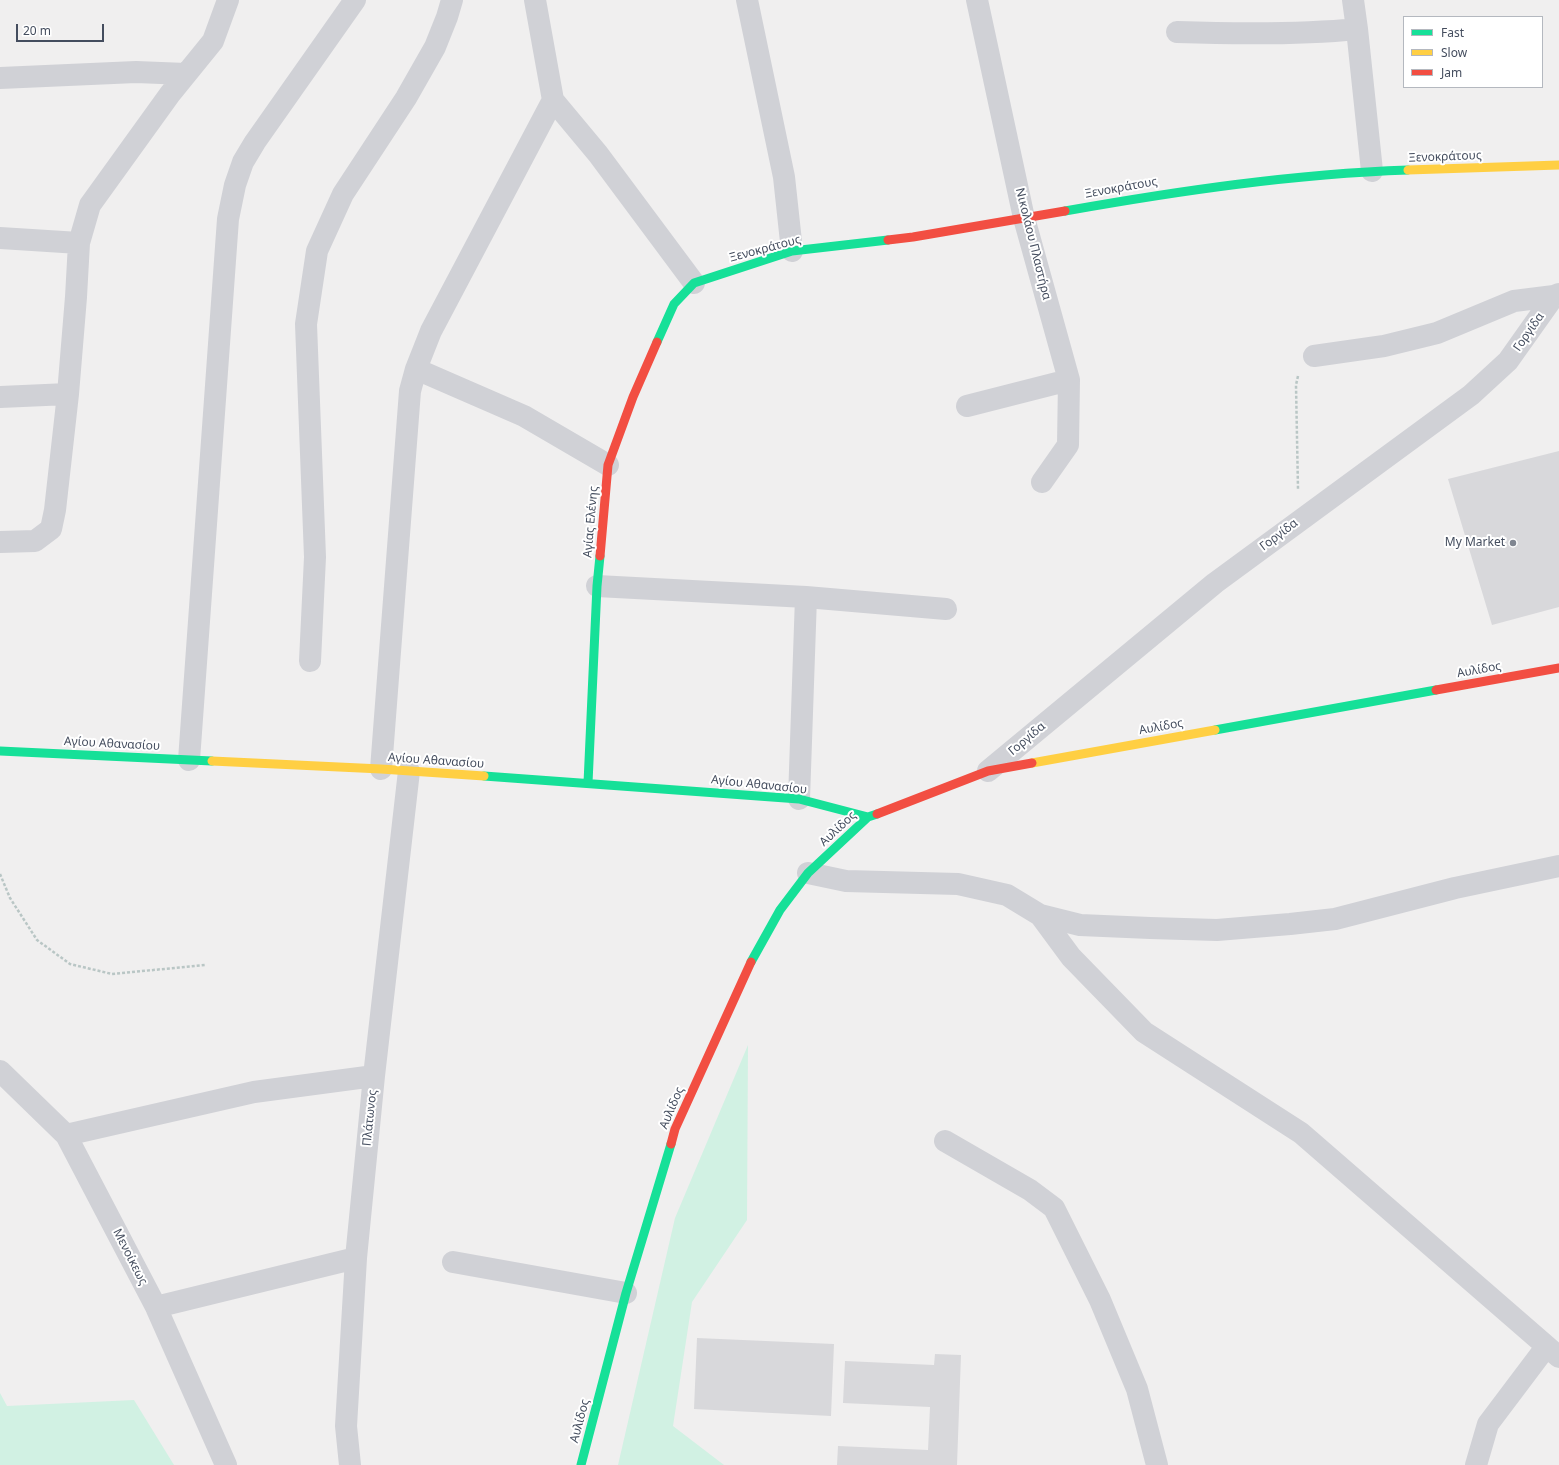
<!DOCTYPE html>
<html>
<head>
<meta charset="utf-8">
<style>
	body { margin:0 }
	#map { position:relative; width:1559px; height:1465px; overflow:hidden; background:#f0efef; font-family:"Noto Sans",sans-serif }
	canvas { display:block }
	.legend { position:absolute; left:1403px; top:16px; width:140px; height:72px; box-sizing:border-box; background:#fff; border:1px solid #b4b8bf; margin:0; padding:5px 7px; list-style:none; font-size:12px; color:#444d5e }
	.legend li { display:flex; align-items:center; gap:8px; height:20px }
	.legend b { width:20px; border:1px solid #b4b8bf }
	.scale { position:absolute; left:16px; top:24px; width:88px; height:18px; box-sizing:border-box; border:2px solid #444d5e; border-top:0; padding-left:5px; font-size:12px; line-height:14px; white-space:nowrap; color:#444d5e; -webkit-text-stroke:3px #fff; paint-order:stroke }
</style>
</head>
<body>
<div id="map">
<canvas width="1559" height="1465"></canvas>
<ul class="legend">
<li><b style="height:5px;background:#16e098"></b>Fast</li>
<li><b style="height:5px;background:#ffcf43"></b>Slow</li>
<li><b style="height:5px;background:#f24e42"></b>Jam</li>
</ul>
<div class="scale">20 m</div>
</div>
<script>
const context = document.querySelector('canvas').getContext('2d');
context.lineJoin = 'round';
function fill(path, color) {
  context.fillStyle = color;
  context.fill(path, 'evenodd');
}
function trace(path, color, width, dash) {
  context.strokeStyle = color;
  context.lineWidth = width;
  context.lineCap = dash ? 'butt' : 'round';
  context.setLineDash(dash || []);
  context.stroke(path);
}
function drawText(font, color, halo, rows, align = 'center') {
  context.font = font + ' "Noto Sans",sans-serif';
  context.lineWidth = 4;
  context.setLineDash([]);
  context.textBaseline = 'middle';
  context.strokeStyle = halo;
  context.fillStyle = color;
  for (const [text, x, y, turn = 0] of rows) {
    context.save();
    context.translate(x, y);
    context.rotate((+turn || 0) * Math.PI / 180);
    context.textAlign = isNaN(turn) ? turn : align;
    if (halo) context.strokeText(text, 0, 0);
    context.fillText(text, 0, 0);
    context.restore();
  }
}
fill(new Path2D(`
	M748,1045L747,1220L692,1302L673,1426L724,1465H618L675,1218Z
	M0,1393L7,1406L134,1400L174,1465H0Z`), '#d1f1e3');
fill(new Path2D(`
	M1559,451V607L1492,625L1448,479Z
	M697,1338L834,1344L831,1416L694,1409Z
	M935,1354L961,1355L957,1465H837L838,1446L928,1450L930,1407L843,1403L845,1361L934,1365Z`), '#d8d8db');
trace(new Path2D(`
	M1298,376L1296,385L1298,489
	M0,874L10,898L37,940L70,964L112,974L205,965`), '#b9c6c5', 2.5, [3, 2]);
trace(new Path2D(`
	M535,0L553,100L598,154L694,283
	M747,0L784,177L792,251
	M977,0L1024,218L1069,380L1068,445L1042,482
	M1353,0L1357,29L1372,171
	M1177,32C1237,34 1298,35 1357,29
	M0,78L136,72L186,74
	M0,238L79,243
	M1314,356L1384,346L1437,333L1514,301L1554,296
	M416,369L524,416L608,465
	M0,397L68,394
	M967,406L1069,380
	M0,542L35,541L51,529L55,510L68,394L76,297L79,243L90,205L170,94L213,41L228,0
	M597,586L806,597L946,609
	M310,661L315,557L306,324L317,251L343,194L406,98L435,47L447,17L452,0
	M189,760L228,219L235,185L243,162L255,142L355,0
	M381,769L410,391L416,369L431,331L553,100
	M988,771L1215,583L1471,395L1508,361L1554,296L1559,294
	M799,799L806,597
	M808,873L846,881L958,884L1007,895L1040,915L1071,957L1144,1032L1301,1133L1559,1357
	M1040,915L1080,925L1150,928L1217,930L1290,924L1335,919L1455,888L1559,866
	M0,1071L66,1135L156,1307L226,1465
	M66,1135L254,1092L374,1076
	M945,1141L1030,1190L1054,1208L1100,1300L1137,1389L1157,1465
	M453,1262L626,1293
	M156,1307L356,1258
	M350,1465L346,1426L356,1258L374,1076L409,771
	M1476,1465L1488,1424L1546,1347`), '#d0d1d6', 22);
trace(new Path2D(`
	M1065,211C1178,191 1293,174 1408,170
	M657,342L674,304L694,283L792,251L888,240
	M1215,730L1436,690
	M0,751L212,761
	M484,776L799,799L868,817
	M588,783L597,586L600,556
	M751,962L780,910L808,873L868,817L877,814
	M581,1465L626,1293L671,1144`), '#16e098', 9);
trace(new Path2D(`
	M1408,170L1559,165
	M212,761L381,769L484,776
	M1032,763L1215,730`), '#ffcf43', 9);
trace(new Path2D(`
	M888,240L913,237L1065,211
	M600,556L608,465L633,397L657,342
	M1436,690L1559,668
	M877,814L988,771L1032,763
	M671,1144L675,1129L751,962`), '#f24e42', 9);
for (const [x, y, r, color] of [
	[1513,543,4,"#808691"]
]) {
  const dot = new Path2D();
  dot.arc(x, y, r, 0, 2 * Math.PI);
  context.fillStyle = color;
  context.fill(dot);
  trace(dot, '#fff', 1.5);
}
drawText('12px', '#444d5e', '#fff', [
	["Ξενοκράτους",1445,157,-2],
	["Ξενοκράτους",1121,188,-10],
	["Νικολάου Πλαστήρα",1033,244,76],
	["Ξενοκράτους",765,249,-15],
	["Γοργίδα",1529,332,-55],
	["Αγίας Ελένης",591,522,-85],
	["Γοργίδα",1279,535,-37],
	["Αυλίδος",1479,670,-10],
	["Αυλίδος",1161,727,-10],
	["Γοργίδα",1027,739,-40],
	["Αγίου Αθανασίου",112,744,3],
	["Αγίου Αθανασίου",436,761,4],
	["Αγίου Αθανασίου",759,785,6],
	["Αυλίδος",838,829,-43],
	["Αυλίδος",672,1108,-67],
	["Πλάτωνος",370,1118,-84],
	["Μενοίκεως",130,1257,63],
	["Αυλίδος",580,1421,-75]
]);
drawText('12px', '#444d5e', '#fff', [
	["My Market",1505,543]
], 'right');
</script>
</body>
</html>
